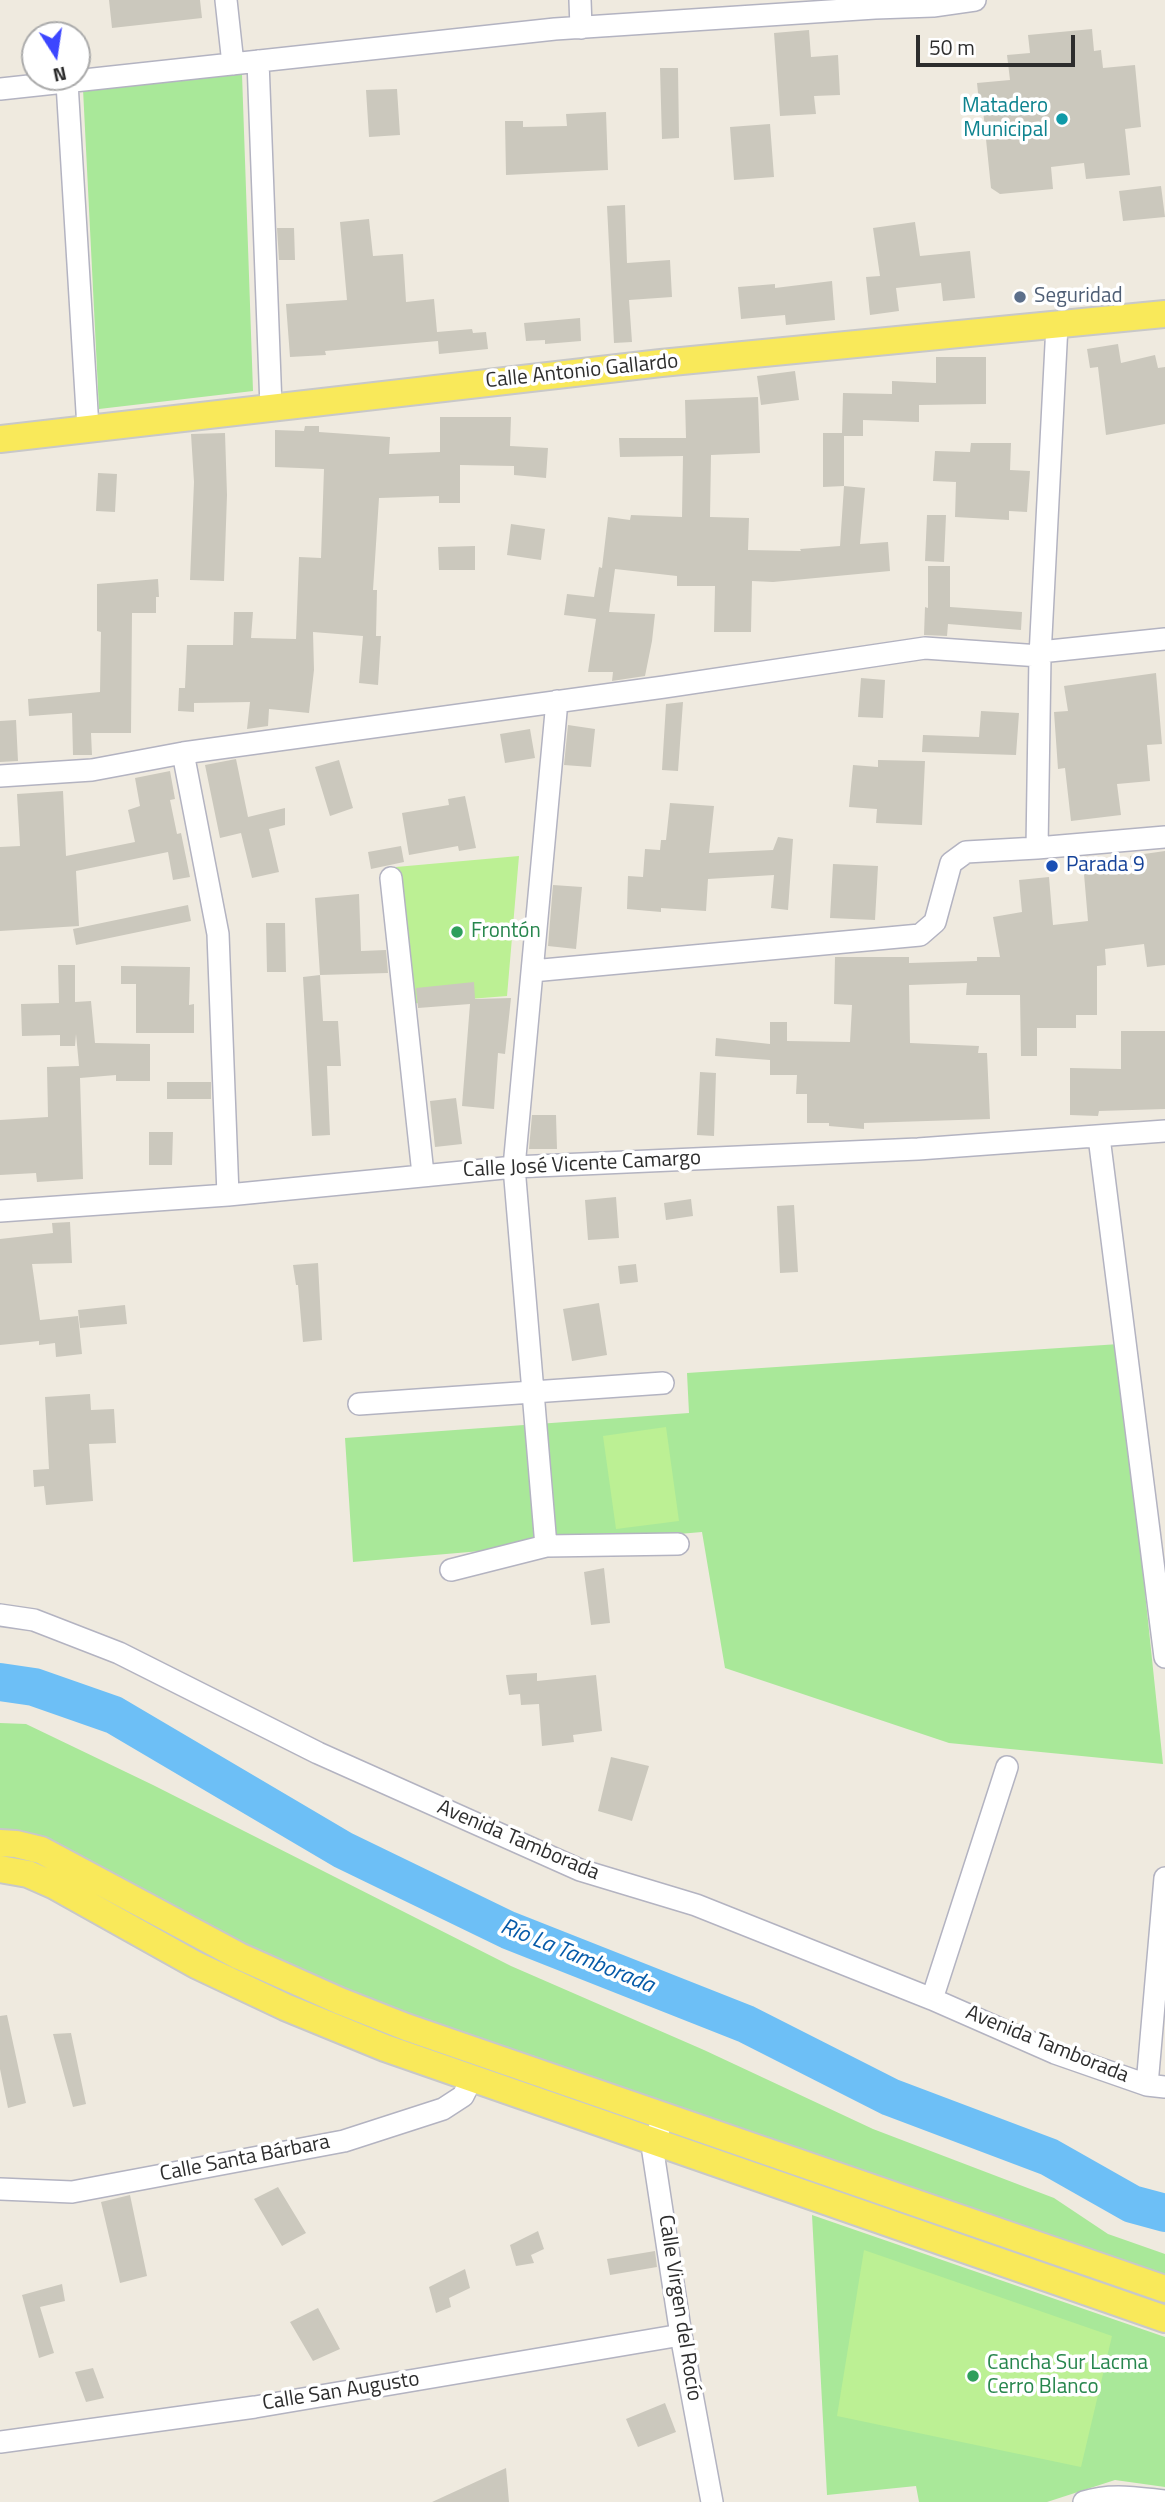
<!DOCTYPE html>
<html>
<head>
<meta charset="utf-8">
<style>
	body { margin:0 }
	#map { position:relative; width:1165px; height:2502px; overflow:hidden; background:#efeadf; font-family:"Titillium Web",sans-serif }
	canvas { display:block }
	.north { position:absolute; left:21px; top:21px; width:70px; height:70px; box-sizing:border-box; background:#fff; border:2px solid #ababab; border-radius:50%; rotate:168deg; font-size:19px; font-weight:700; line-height:28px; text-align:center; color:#2d2d2d }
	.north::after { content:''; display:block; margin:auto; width:24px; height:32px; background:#3c46ff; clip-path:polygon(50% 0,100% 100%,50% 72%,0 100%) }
	.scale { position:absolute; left:916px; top:35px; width:159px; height:32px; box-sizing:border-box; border:4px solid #2d2d2d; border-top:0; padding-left:9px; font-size:21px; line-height:24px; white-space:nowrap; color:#2d2d2d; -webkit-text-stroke:5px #fff; paint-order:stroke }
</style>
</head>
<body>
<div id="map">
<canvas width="1165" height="2502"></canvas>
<div class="north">N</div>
<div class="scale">50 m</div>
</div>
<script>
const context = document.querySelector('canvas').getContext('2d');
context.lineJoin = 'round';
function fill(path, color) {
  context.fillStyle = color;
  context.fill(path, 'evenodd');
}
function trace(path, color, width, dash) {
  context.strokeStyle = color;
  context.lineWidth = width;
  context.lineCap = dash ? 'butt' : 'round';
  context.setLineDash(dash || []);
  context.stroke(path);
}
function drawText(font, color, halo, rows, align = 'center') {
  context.font = font + ' "Titillium Web",sans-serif';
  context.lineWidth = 7;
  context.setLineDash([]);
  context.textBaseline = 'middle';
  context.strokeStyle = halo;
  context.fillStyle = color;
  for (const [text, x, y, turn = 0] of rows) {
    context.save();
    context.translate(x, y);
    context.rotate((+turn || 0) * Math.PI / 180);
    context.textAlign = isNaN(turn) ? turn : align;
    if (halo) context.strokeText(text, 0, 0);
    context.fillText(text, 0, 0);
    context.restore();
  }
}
fill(new Path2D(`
	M242,74L253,391L99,409L83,89Z
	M1119,1344L1163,1764L949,1743L725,1668L702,1532L353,1562L345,1438L689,1413L687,1373Z
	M0,1723L26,1724L153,1785L511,1966L704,2050L873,2129L1054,2198L1108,2234L1165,2254V2276L362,1998L0,1832Z
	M812,2215L1165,2337V2487L1115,2480L1047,2502H919L916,2486L827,2495Z`), '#a9e899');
fill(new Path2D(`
	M519,856L507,996L407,1004L396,867Z
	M666,1427L679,1521L616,1529L603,1436Z
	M864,2250L1112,2336L1081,2467L837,2416Z`), '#bcf094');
trace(new Path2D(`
	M0,1682L34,1687L114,1715L343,1850L508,1930L746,2024L890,2097L1049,2157L1132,2204L1165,2213`), '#6dbff6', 38);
fill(new Path2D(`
	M109,0H200L202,18L112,28Z
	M1092,29L1094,51L1101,50L1103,68L1135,65L1141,127L1125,129L1130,175L1086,179L1084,163L1051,167L1053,189L1000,194L991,188L983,110L980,111L977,83L1010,80L1007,55L1030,53L1028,35Z
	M809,30L811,57L838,55L840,95L814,96L816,114L780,116L774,33Z
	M660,68H678L679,138L662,139Z
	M397,89L400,135L369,137L366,90Z
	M606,112L608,170L506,175L505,121H523V127L567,126L566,114Z
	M770,124L774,177L734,180L730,127Z
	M1161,186L1165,217L1123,221L1119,191Z
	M625,205L627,263L670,260L672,297L629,300L632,342L614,343L607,206Z
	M369,219L373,256L403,254L406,302L434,299L437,332L472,329L473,333L486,332L488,349L439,354L438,341L325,351L326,355L290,357L286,304L347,300L340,222Z
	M915,222L920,256L970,251L975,298L943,301L941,283L896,288L899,311L870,315L866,277L880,276L873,228Z
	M277,228H294L295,260H279Z
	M832,281L835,320L786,325L785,315L741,319L738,287L775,284V288Z
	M580,318L581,341L545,344V340L526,341L524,323Z
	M1118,344L1121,363L1155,355L1158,368L1165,367V424L1106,435L1098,367L1090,368L1087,349Z
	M936,357H986V404L919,405V422L863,420V436H844V486L823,487V433H842L843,393L892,394V381L936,383Z
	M795,371L799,400L761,405L757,376Z
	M758,397L760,453L711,455L710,517L749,518L748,550L801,551L800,549L840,546L844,486L865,488L860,544L888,542L890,571L773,582L752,581L751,632H714L715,586H677V576L615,569L609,612L655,614L652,641L645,676L612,681L613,672H588L596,619L564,615L567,594L594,597L599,567L602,568L608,517L630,520L631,515L682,517L683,456L620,457L619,438H686L685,400Z
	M440,417H511L510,446L548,448L546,478L514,475V466L460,465V503H439V496L379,498L373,590H377L376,636H381L378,685L359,683L363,636L313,632L314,670L309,713L269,709L268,726L247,729L250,702L194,703V712L178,711L179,688H185L187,645H233L234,612H253L251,638L296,639L299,557L321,558L324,469L275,467V430L304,431L305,426H319V432L390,437L389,454L440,452Z
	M225,433L227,495L224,581L190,580L194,482L191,434Z
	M971,443H1011L1010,470L1030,471L1027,512L1009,511V520L955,517L956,482L933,481L935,451L970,452Z
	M98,473L117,474L115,512L96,511Z
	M927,515H946L944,562L925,561Z
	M511,524L545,529L541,560L507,555Z
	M475,546V570H439L438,547Z
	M928,566H950V607L1022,612L1021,630L948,624L947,636L924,635L925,607L928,608Z
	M158,579L159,597H156V613H132L131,733H91L92,755H73L72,713L29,716L28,699L100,692L101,632L97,631V584Z
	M1156,673L1162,744L1147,745L1150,781L1117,784L1121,815L1071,821L1065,768L1058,769L1054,712L1068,711L1064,686Z
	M861,678L885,680L883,718L858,717Z
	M683,702L678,771L662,770L666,704Z
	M981,711L1019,713L1016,755L922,752L923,735L979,737Z
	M16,720L18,761L0,762V721Z
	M568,725L595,729L591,767L564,765Z
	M530,729L535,758L505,763L500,734Z
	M236,759L248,817L285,808V825L269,829L279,872L252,878L241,833L220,838L205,765Z
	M339,760L353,808L330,816L315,767Z
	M878,760L925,761L922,825L876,823L877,809L849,807L853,765L878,767Z
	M170,771L175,799L170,800L177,834L181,833L190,877L173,880L168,852L76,871L79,926L0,931V847L20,846L17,794L63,791L66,856L135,842L128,810L140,806L135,778Z
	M465,796L476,848L459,851L458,846L409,855L402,813L449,805L448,799Z
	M670,803L714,806L709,853L773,850L778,837L793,839L788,910L771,908L774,875L708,879L706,911L661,908V912L627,909L628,876L643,877L645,849L660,850L661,840H666Z
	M401,846L404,862L371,869L368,852Z
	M1165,851V965L1147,967L1144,944L1105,949L1106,965L1097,966V1015H1076V1028H1037V1056H1021L1020,995H966L967,983L909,985L910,1043L979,1046L978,1053H987L990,1119L864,1123V1129L829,1126V1123H807V1094H796L797,1075H770V1060L715,1056L716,1038L770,1044V1022H787V1041L850,1042L852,1005L834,1004L835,957H909V963L977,961V957H1000L993,917L1022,912L1019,880L1049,877L1053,925L1088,921L1084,874L1132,871L1130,856Z
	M833,864L878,866L875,920L830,918Z
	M553,885L582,887L576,949L548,946Z
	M359,894L361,951L386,950L388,973L320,975L315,898Z
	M188,905L191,921L76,945L73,929Z
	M266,923H285L286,972H267Z
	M58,965H75V1002L91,1001L95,1043L150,1044V1081H116V1075L80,1078L83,1179L37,1182L36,1173L0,1175V1120L48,1117L47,1067L79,1066L76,1034L75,1046H60V1035L22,1036L21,1004L59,1003Z
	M121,966L190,967L189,1005L194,1004V1033H136V984H121Z
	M320,975L323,1021H338L341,1066H327L330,1135L312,1136L303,977Z
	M474,982L475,999L511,998L505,1054L498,1053L494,1109L462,1106L470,1004L418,1008L416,988Z
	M1121,1031H1165V1109L1099,1111L1098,1116L1070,1115V1068L1121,1069Z
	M700,1072L716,1073L714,1136L697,1135Z
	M167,1082H211V1099H167Z
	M456,1098L462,1144L435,1147L430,1101Z
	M532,1115H556L557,1149H529Z
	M149,1132H173L172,1165H149Z
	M616,1197L619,1238L588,1240L585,1200Z
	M691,1199L693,1216L666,1220L664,1203Z
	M794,1205L798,1272L780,1273L777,1206Z
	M70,1222L72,1263L32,1264L40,1320L78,1316L82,1354L56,1357L55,1343L39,1345V1341L0,1345V1239L53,1233L52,1223Z
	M318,1263L322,1340L303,1342L298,1285H296L293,1265Z
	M636,1264L638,1282L620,1284L618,1266Z
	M599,1303L607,1355L572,1361L563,1309Z
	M125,1305L127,1324L80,1328L78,1310Z
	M90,1394L91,1410L114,1409L116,1443L89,1444L93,1501L46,1505L44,1486L34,1487L33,1470L49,1469L45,1397Z
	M604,1568L610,1623L591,1625L584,1572Z
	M537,1673V1681L596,1675L602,1731L573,1735L574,1742L542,1746L539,1704L521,1705L520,1694L509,1695L506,1675Z
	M611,1757L649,1766L632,1821L598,1811Z
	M7,2015L26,2103L8,2108L0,2069V2016Z
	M71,2033L86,2104L73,2107L53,2034Z
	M278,2187L306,2233L282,2246L254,2199Z
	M130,2195L147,2276L120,2283L101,2202Z
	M538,2231L544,2249L531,2255L534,2263L516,2266L510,2245Z
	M655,2251L657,2267L610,2275L607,2259Z
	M465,2269L470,2288L449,2298L451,2307L436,2313L429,2287Z
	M62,2284L65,2301L40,2307L54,2353L39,2358L22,2295Z
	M318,2308L340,2349L313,2361L290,2322Z
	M93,2368L104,2398L86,2402L75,2372Z
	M665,2403L676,2432L638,2447L626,2419Z
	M506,2468L509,2502H432Z`), '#cbc8bd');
const minor = new Path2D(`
	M226,0L233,64
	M580,0L581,28
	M258,61L271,407
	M67,83L88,428
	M0,89L555,29L875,8L933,6L975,0
	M1040,652L1165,639
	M183,753L218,934L228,1195
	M0,776L92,770L183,753L664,687L925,648L1040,656
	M1037,848L1040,656L1057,325
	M391,878L423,1174
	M532,971L920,935L935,922L951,863L966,852L1037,848L1165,837
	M1099,1137L1165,1657
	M0,1211L228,1195L514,1167L918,1149L1165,1131
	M359,1404L663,1383
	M546,1546L514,1167L557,701
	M451,1570L546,1546L678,1544
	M0,1615L34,1620L119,1653L318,1753L580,1870L696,1905L932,1999L1055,2053L1147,2085L1165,2087
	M932,1999L1007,1767
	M1147,2085L1165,1878
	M659,2129L653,2152L681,2335L712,2502
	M0,2189L72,2192L344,2141L443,2109L463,2096L472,2078
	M0,2442L255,2407L681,2335
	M1084,2502C1111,2493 1137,2498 1165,2501`);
const major = new Path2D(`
	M0,439L661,363L1165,314
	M0,1843L16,1844L41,1850L239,1956L340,2001L406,2027L1165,2289
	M0,1869L28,1874L53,1885L196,1965L285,2007L385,2048L1165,2319`);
trace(minor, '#b3b3c1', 24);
trace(major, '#c8c8c8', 30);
trace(minor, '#fff', 21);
trace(major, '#f9e95a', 26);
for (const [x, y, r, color] of [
	[1062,119,7,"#0f9aa8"],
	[1020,297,7,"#5c6f8a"],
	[1052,866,7,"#1a4fb4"],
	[457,932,7,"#2e9e5b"],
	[973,2376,7,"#2e9e5b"]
]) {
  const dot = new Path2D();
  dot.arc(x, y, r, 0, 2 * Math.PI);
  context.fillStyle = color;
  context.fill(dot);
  trace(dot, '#fff', 2.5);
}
drawText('21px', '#0d838f', '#fff', [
	["Matadero",1048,107],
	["Municipal",1048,131]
], 'right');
drawText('21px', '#4e5e75', '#fff', [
	["Seguridad",1034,297]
], 'left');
drawText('21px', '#2d2d2d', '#fff', [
	["Calle Antonio Gallardo",582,372,-6],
	["Calle José Vicente Camargo",582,1165,-3],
	["Avenida Tamborada",518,1841,23],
	["Avenida Tamborada",1047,2045,22],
	["Calle Santa Bárbara",245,2159,-11],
	["Calle Virgen del Rocío",679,2308,81],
	["Calle San Augusto",341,2392,-9]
]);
drawText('21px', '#164399', '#fff', [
	["Parada 9",1066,866]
], 'left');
drawText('21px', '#27864d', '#fff', [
	["Frontón",471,932],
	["Cancha Sur Lacma",987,2364],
	["Cerro Blanco",987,2388]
], 'left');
drawText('italic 23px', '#065aa8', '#fff', [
	["Río La Tamborada",577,1957,22]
]);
</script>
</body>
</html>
